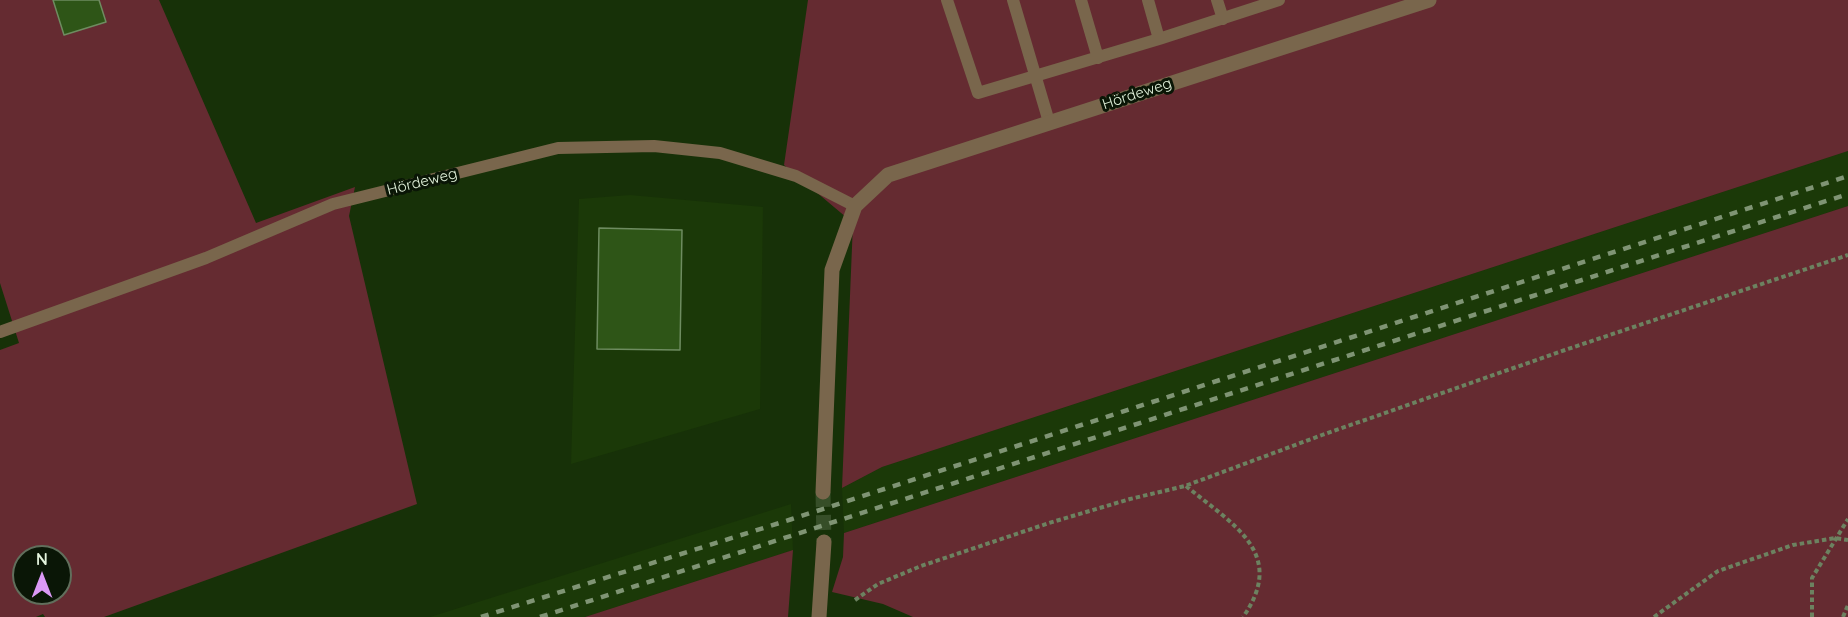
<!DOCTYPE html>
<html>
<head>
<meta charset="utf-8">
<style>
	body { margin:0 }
	#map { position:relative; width:1848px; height:617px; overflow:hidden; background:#173108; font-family:Quicksand,sans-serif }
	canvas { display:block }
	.north { position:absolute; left:12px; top:545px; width:60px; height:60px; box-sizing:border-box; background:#0a1606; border:2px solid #616f5c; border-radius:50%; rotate:0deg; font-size:16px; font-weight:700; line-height:24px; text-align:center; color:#e4f4dd }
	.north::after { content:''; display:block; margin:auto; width:21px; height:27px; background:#db99f5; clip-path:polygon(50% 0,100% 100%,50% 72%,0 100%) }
</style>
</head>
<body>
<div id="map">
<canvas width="1848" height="617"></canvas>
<div class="north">N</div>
</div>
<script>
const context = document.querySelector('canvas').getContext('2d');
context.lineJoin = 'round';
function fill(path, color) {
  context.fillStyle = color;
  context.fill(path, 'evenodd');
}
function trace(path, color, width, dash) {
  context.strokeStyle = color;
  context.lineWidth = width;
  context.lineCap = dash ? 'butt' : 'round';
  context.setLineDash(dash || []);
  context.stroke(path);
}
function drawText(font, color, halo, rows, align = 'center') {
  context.font = font + ' Quicksand,sans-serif';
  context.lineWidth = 6;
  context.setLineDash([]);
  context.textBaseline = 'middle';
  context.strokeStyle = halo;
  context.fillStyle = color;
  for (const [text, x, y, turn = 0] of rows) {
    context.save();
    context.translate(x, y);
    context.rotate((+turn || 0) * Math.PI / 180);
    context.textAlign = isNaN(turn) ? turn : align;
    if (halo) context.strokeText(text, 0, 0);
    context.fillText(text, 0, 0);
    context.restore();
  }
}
fill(new Path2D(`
	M1848,151V206L844,533L842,488L882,467Z
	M630,195L763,207L760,409L571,464L579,199Z
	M791,504L793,550L585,617H430Z`), '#1b3908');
fill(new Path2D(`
	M0,0H159L256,223L355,187L349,216L417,504L104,617H45L43,614L36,617H0V350L19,343L0,283ZM24,557H60V593H24Z
	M808,0H1848V151L882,467L842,488L853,223L784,165Z
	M1848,206V617H913L883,604L832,592L843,557L844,533Z
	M793,550L788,617H585Z`), '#652b31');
const building = new Path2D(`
	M53,0H99L106,22L64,35Z
	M599,228L682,230L680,350L597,349Z`);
fill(building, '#2e5517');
trace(building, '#6e8c60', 1.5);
trace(new Path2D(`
	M823,492L824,542`), '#364e28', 15, [15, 8]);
trace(new Path2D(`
	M1186,486C1232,524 1288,553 1243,617
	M855,600L878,584L921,566L1049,523L1130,499L1185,486L1322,435L1565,350L1848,255
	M1654,617L1718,571L1793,545L1835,538L1848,540
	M1812,617V578L1848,519
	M1843,617L1848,605`), '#6c8260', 4, [4.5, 3]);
trace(new Path2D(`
	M947,0L978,93L1159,39L1279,0
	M1013,0L1049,122
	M1081,0L1098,58
	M1148,0L1159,39
	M1217,0L1223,19
	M0,332L206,258L333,204L558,148L654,146L720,153L796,176L855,206`), '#79664c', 12);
trace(new Path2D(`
	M823,492L832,270L855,206L888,175L1429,0
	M819,617L824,542`), '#79664c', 15);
trace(new Path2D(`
	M481,617L792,519L1848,176
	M540,617L1848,194`), '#7f9474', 4.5, [8, 8]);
drawText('15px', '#e4f4dd', '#0a1606', [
	["Hördeweg",1137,94,-18],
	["Hördeweg",422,182,-14]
]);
</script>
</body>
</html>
